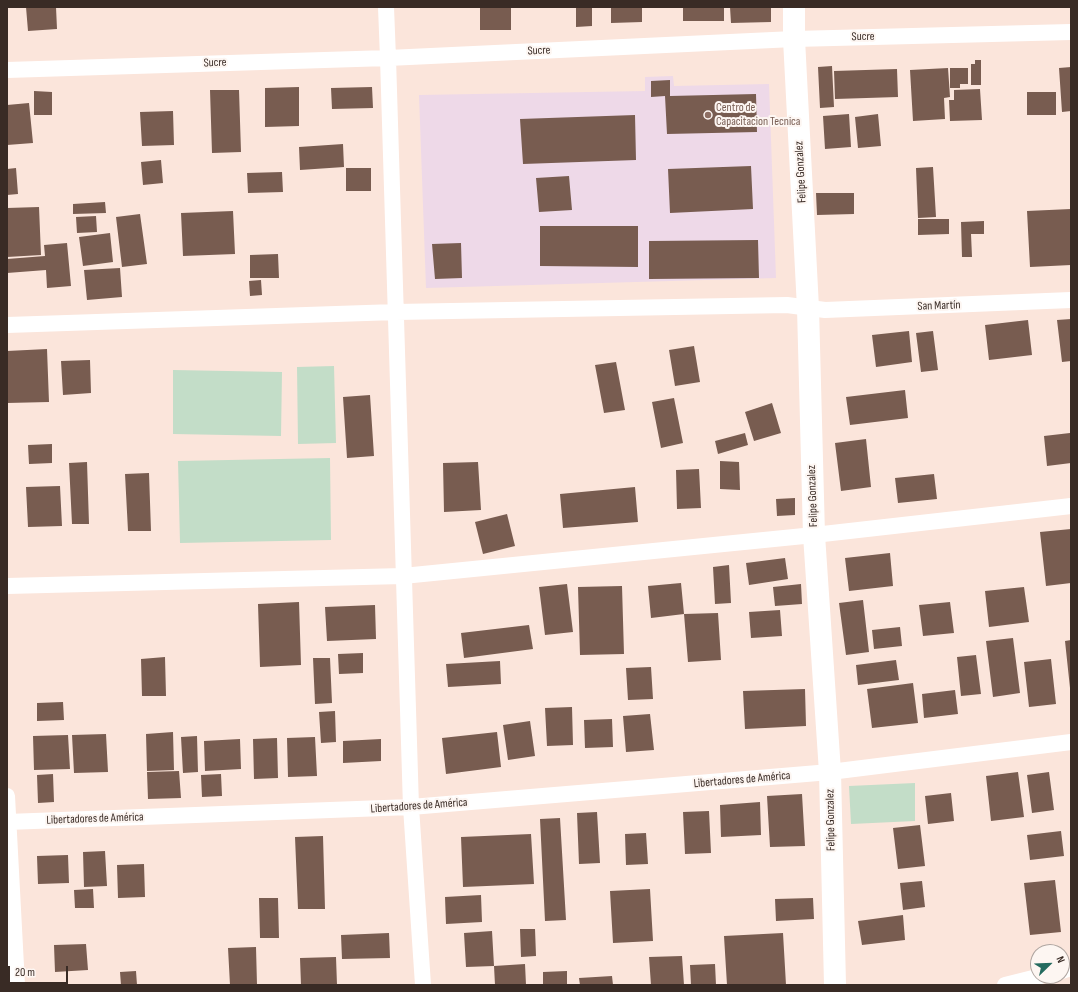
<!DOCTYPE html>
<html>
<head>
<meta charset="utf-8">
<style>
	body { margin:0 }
	#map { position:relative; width:1078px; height:992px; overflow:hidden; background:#fbe5db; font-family:"Sofia Sans Condensed",sans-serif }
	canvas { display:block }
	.frame { position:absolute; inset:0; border:8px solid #392b25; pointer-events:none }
	.north { position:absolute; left:1030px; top:944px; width:40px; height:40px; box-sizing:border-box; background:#fdf6f2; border:1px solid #afa5a0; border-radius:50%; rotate:67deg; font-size:11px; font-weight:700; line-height:16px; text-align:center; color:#392b25 }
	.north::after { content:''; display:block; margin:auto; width:14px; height:18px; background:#256b5f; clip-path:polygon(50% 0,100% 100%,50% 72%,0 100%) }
	.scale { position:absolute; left:8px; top:966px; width:60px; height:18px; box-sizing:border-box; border:2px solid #392b25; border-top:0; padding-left:5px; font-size:12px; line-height:14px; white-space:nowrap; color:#392b25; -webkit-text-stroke:3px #fdf6f2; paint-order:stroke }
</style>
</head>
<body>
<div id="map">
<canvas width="1078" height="992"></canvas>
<div class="frame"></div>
<div class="north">N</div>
<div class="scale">20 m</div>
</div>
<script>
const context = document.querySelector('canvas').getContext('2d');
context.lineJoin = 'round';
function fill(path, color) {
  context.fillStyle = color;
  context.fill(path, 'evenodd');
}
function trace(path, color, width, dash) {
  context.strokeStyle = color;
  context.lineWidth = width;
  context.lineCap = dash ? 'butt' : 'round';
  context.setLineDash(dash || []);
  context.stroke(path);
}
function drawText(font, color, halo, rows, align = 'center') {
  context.font = font + ' "Sofia Sans Condensed",sans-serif';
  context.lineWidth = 4;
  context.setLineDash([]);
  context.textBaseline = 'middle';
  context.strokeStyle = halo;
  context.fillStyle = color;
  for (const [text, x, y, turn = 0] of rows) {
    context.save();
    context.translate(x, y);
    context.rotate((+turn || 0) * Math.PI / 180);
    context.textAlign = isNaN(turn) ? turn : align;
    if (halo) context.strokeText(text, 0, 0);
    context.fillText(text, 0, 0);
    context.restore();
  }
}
fill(new Path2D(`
	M673,76L674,86L769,84L776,278L426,288L419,95L645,91V77Z`), '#eed9e8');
fill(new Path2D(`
	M334,366L336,443L298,444L297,367Z
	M173,370L282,372L281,436L173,434Z
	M330,458L331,540L180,543L178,461Z
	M915,783V821L851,824L849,786Z`), '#c3ddc8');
fill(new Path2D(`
	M26,7H56L57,29L28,31Z
	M480,7H511V30H480Z
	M576,7H592V26L576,27Z
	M611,7H642V22L611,23Z
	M683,7H724V21H683Z
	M730,7H771V22L731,23Z
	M975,60H981V85H971V64H975Z
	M832,66L834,107L820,108L818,67Z
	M1071,67V111L1062,112L1059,68Z
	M948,68L950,97L944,98L945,119L913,121L910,70Z
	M950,68H968V84H960V88H950Z
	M897,69L898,97L835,99L834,71Z
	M670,80V96L756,94L757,132L667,134L665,96L651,97V81Z
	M299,87V126L265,127V88Z
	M372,87L373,108L332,109L331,88Z
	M980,89L982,120L950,121L949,100H954V90Z
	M210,90H239L241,152L212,153Z
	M34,91L52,92V115H34Z
	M1027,92H1056V115H1027Z
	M29,103L33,143L7,145V105Z
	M173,111L174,145L142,146L140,112Z
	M849,114L851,147L825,149L823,116Z
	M878,114L881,146L858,148L855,117Z
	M635,115L636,160L523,164L520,119Z
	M343,144L344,167L300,170L299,147Z
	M161,160L163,183L143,185L141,162Z
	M751,166L753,209L670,213L668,169Z
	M933,167L936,217L918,218L916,168Z
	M16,168L18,194L7,195V169Z
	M346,168H371V191H346Z
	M282,172L283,192L248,193L247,173Z
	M569,176L572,210L539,212L536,178Z
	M816,193H854V214L817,215Z
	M105,202L106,213L73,214V204Z
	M39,207L41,255L7,257V208Z
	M1071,209V265L1030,267L1027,211Z
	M233,211L235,254L183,256L181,213Z
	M140,214L147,264L122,267L116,217Z
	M96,216L97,232L77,233L76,217Z
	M918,219H949V234L918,235Z
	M984,221V234H971L972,257H962L961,222Z
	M540,226H638V267L540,266Z
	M110,233L113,262L83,266L79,237Z
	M758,240L759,278L649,279V241Z
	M67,243L71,286L47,288L46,270L7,273V259L45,256L44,245Z
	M461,243L462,278L435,279L432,244Z
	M278,254L279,278H250V255Z
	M120,268L122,297L87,300L84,270Z
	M261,280L262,295L250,296L249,281Z
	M1071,319V361L1062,362L1057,320Z
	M1028,320L1032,355L989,360L985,325Z
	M909,331L912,362L876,367L872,335Z
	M933,331L938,370L921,372L916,333Z
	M694,346L700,382L675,386L669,350Z
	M47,349L49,402L7,403V351Z
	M90,360L91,393L63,395L61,361Z
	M616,362L625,410L604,413L595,365Z
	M905,390L908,418L850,425L846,397Z
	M370,395L374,456L347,458L343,397Z
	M674,398L683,443L661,448L652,402Z
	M772,403L781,433L754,441L745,412Z
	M745,433L748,445L718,454L715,441Z
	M1070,433L1071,463L1047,466L1044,436Z
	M866,439L871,487L841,491L835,443Z
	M52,444V463L29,464L28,445Z
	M720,461L739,462L740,490L720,489Z
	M87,462L89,524H72L69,463Z
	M478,462L481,510L444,512L443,463Z
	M699,469L701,508L677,509L676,470Z
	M149,473L151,531H128L125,474Z
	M934,474L937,499L898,503L895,478Z
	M60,486L62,526L28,527L26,487Z
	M635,487L638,522L563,528L560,494Z
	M795,498V515L777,516L776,499Z
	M507,514L515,546L483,554L475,522Z
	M1071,529V583L1046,586L1040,532Z
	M890,553L893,586L849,591L845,558Z
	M785,558L788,579L749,585L746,563Z
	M729,565L731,603L715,604L713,567Z
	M681,583L684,614L651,618L648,586Z
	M567,584L573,632L545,635L539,587Z
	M801,584L802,604L775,606L773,587Z
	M622,586L624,654L580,655L578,587Z
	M1024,587L1029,622L989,627L985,591Z
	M863,600L869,652L846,655L839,603Z
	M299,602L301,665L260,667L258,604Z
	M950,602L954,633L923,636L919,605Z
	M375,605L376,639L327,641L325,607Z
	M780,610L782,636L751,638L749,612Z
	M718,613L721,660L688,662L684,614Z
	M529,625L533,649L464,658L461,633Z
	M900,627L902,646L874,649L872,630Z
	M1013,638L1020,693L993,697L986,641Z
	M1071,640V688H1070L1065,641Z
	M363,653V673L339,674L338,654Z
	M976,655L981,694L961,696L957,657Z
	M165,657L166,696H142L141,659Z
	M313,658H330L332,703L315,704Z
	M1051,659L1056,704L1029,707L1024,662Z
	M896,660L899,680L858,685L856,665Z
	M500,661L501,684L448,687L446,664Z
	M651,667L653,699L628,700L626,668Z
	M913,683L918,723L872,728L867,689Z
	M805,689L806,726L745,729L743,691Z
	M955,690L958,714L924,718L922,694Z
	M63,702L64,720L37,721V703Z
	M572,707L573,745L547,746L545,708Z
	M335,711L336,742L321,743L319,712Z
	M650,714L654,750L626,752L623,716Z
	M612,719L613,747L585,748L584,720Z
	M530,721L535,756L508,760L503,725Z
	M173,732L174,770L147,771L146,734Z
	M497,732L501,767L446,774L442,738Z
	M106,734L108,772L74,773L72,735Z
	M68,735L70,769L34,770L33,736Z
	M197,736L198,772L183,773L181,737Z
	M315,737L317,776L288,777L287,738Z
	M277,738L278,778L254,779L253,739Z
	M240,739L241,769L205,771L204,741Z
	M381,739V761L343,763V741Z
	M179,771L181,798L148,799L147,772Z
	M1018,772L1024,817L991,821L986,776Z
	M1049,772L1054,810L1032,813L1027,775Z
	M53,774L54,802L38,803L37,775Z
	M221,774L222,796L202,797L201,775Z
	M951,793L954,821L928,824L925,796Z
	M802,794L805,846L770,847L767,796Z
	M760,802L761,835L721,837L720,805Z
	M709,811L711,853L685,854L683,812Z
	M597,812L600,863L579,864L577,813Z
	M560,818L566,920L545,921L540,819Z
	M920,825L925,866L898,869L893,828Z
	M1061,831L1064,856L1030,860L1027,835Z
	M646,833L648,864L626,865L625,834Z
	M531,834L534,884L463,887L461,837Z
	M323,836L325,909H298L295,837Z
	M105,851L107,886L84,887L83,852Z
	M68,855L69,883L38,884L37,856Z
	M144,864L145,897L118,898L117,865Z
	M1055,880L1061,932L1030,935L1024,883Z
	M922,881L925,907L903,910L900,883Z
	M93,889L94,908H75L74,890Z
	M650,889L653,941L613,943L610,891Z
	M481,895L482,922L446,924L445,897Z
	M259,898H278L279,938H260Z
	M813,898L814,919L776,921L775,899Z
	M903,915L905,940L862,945L858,921Z
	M520,929H535L536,956L521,957Z
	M492,931L494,966L466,967L464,933Z
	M389,933L390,958L342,959L341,935Z
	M783,933L786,985H727L724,936Z
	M86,944L88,970L55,972L54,945Z
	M256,947L257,985H230L228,948Z
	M682,956L684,985H651L649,957Z
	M336,957L337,985H301L300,958Z
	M525,964L526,985H495L494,966Z
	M715,964L716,985H691L690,965Z
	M136,971L137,985H121L120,972Z
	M567,971V985H543V972Z
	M612,976L613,985H580L579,978Z`), '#785c50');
trace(new Path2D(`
	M386,7L388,58L411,807L423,985
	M7,70L388,58L794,39L1071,32
	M7,325L396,312L787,305L825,310L1071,300
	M7,586L403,576L814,535L1071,506
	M7,796L17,985
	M7,822L411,807L830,772L1071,742
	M1062,971L1071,968
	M1005,985L1041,976`), '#fff', 16);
trace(new Path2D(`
	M794,7V39L808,308L814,535L830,772L835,985`), '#fff', 22);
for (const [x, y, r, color] of [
	[708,115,4,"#8d6e63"]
]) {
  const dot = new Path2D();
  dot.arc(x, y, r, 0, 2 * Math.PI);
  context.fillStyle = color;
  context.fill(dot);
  trace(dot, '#fdf6f2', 1.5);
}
drawText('12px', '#392b25', '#fdf6f2', [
	["Sucre",863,37,-1],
	["Sucre",539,51,-3],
	["Sucre",215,63,-2],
	["Felipe Gonzalez",801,172,-93],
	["San Martín",939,306,-2],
	["Felipe Gonzalez",813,496,-92],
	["Libertadores de América",742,780,-5],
	["Libertadores de América",419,806,-4],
	["Libertadores de América",95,819,-2],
	["Felipe Gonzalez",831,820,-91]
]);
drawText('12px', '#785e54', '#fdf6f2', [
	["Centro de",716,108],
	["Capacitacion Tecnica",716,122]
], 'left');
</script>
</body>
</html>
